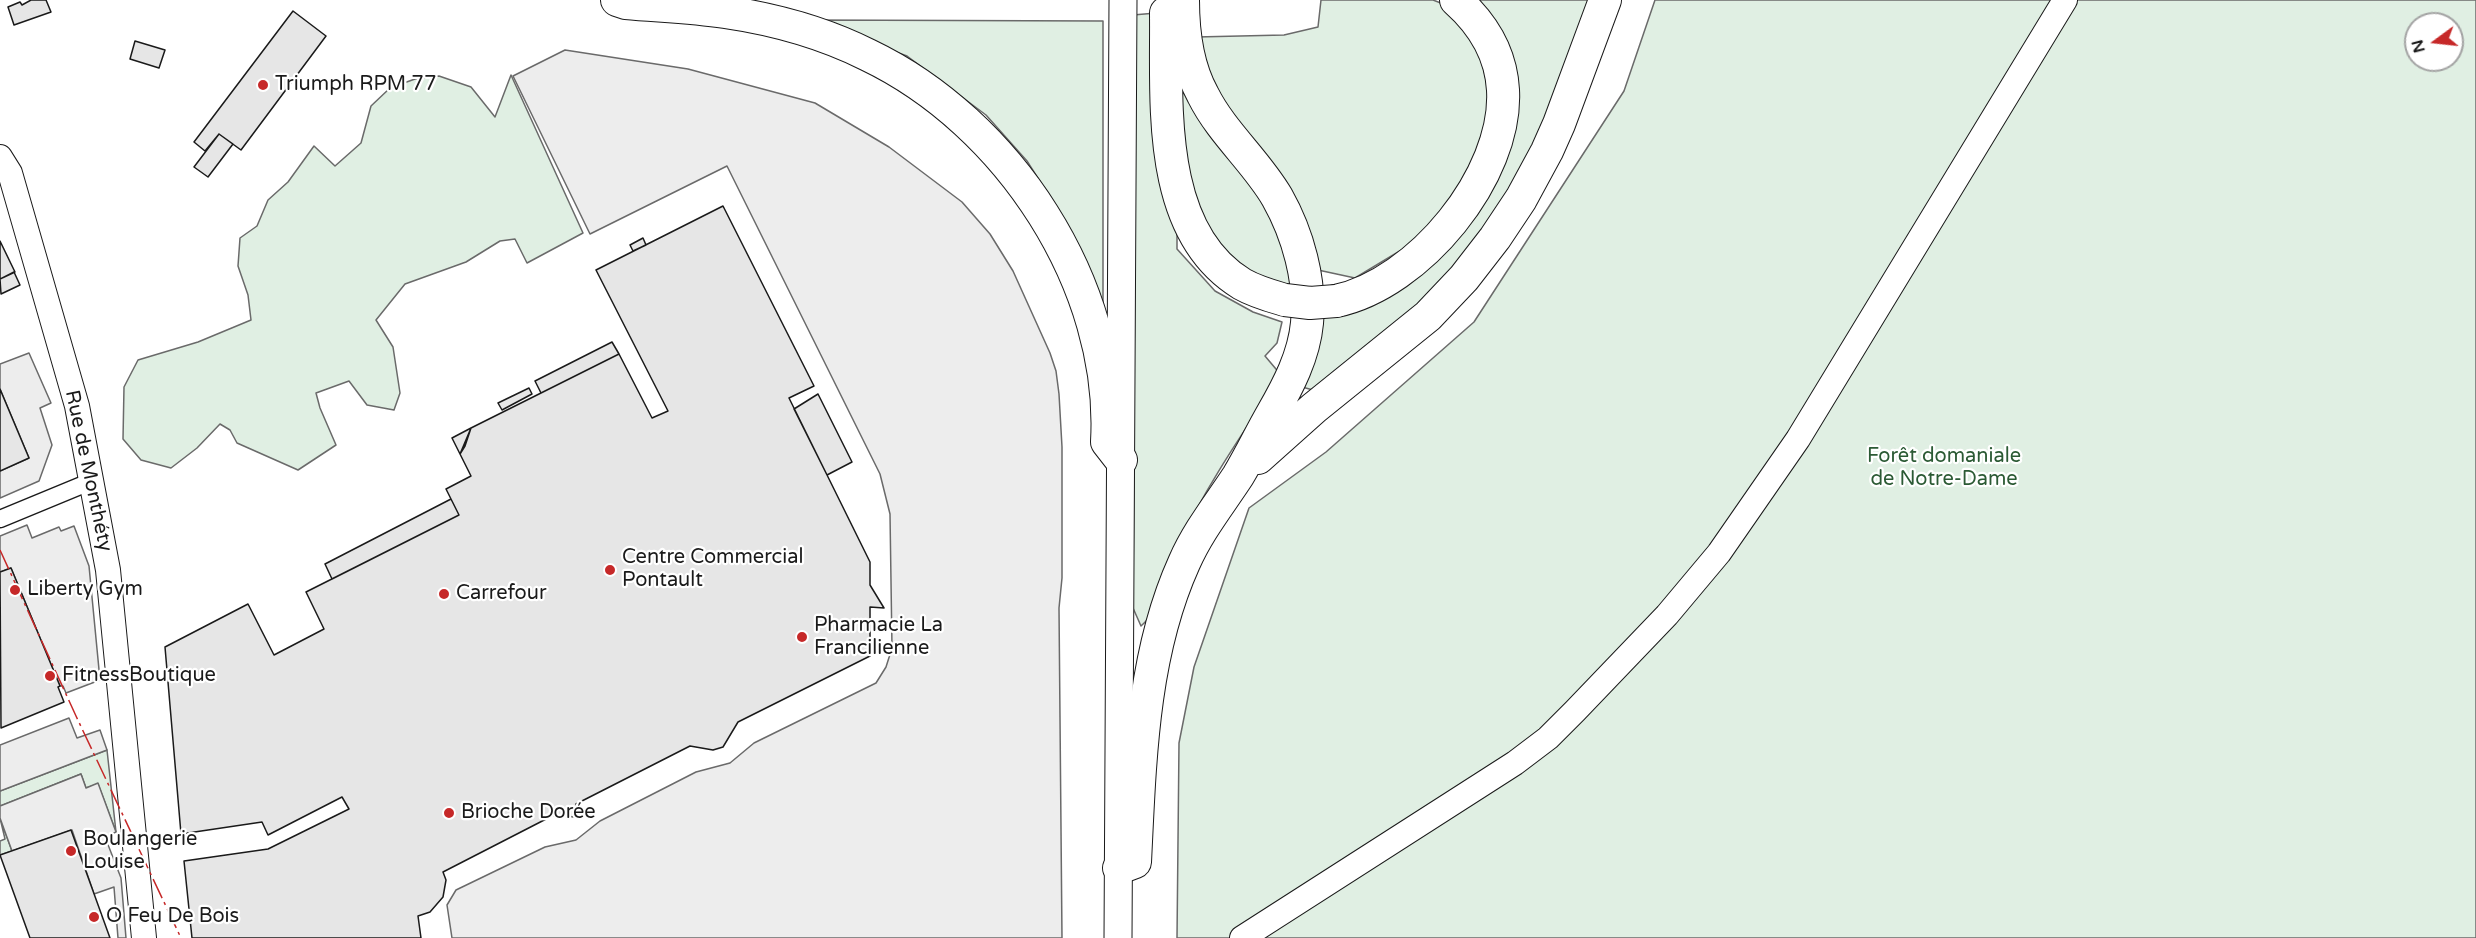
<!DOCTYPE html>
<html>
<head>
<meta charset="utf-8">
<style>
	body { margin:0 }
	#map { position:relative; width:2476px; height:938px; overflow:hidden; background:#fff; font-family:"Varela Round",sans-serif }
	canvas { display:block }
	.north { position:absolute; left:2404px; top:12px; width:60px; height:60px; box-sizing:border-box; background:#fff; border:2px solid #a3a3a3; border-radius:50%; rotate:255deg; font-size:16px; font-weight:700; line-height:24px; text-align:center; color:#1a1a1a }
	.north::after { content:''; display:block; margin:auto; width:21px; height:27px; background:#c62828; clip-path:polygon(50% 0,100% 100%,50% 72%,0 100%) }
</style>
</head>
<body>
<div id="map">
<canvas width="2476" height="938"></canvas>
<div class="north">N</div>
</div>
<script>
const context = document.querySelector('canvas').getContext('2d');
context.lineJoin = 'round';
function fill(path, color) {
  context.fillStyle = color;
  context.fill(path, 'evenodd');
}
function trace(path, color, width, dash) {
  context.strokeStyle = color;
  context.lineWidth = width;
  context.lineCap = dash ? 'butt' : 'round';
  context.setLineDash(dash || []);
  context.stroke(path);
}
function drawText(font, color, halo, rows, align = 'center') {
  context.font = font + ' "Varela Round",sans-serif';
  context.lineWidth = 4.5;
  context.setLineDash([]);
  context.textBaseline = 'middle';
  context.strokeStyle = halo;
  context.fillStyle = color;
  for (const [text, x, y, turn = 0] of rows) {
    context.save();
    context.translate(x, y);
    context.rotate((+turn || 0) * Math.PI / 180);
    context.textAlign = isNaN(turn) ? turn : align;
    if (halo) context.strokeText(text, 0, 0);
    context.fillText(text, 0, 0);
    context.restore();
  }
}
const green = new Path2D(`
	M1321,0H1433L1446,5L1479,48L1491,102L1482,151L1447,205L1413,243L1355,278L1318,270L1220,102L1196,37L1284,35L1318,27Z
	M1468,0H1592L1560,93L1495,220L1452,274L1396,328L1313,390L1302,387L1314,321L1353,308L1502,147Z
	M1655,0H2476V938H1177L1179,743L1194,667L1249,508L1326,452L1474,322L1624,91ZM2416,24H2452V60H2416Z
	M1156,13L1166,200L1177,233V249L1215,291L1253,312L1282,322L1277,343L1265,356L1281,375C1245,430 1207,484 1179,544C1166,571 1164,606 1141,626L1133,608L1135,189L1133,15Z
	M806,20L1103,21V305L1060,213L1027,161L986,115L907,56Z
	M1174,26L1277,219L1295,280L1286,289L1218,255L1183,191Z
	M511,75L583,233L527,263L515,239L500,241L466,262L405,284L376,320L393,347L400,393L394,410L367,405L349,381L316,393L320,408L336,445L298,470L237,443L230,430L220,424L197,448L171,468L141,460L123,439L124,387L138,360L198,342L251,320L248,295L238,266L240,238L257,226L268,200L288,182L314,146L335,166L361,143L371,106L390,88L415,79L439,76L471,87L495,117Z
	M107,750L116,832L98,784L86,788L81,774L0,806V791Z
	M0,818L12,851L0,855V841L5,839Z`);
fill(green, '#e0efe3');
trace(green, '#6a6a6a', 1.5);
const parking = new Path2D(`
	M565,50L688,69L815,103L889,147L962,202L990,234L1013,271L1050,353L1056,371L1059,394L1062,447V578L1059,608L1062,938H452L447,905L456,890L545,847L576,840L600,821L696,772L730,763L754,743L876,683L886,667L892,648L890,514L880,474L727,166L590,234L513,76Z
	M29,353L51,403L40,408L52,445L39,481L0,498V471L29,458L0,389V364Z
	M27,525L32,538L59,527L61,531L74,526L89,566L100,680L66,693L63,686H60L11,568L0,572V536Z
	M69,718L77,738L100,730L107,750L0,791V745Z
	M81,774L86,788L98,783L116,832L105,837L121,878L126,938H118L114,887L94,894L72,830L12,851L0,818V806Z`);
fill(parking, '#ededed');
trace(parking, '#6a6a6a', 1.5);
const building = new Path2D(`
	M46,0L51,12L14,25L8,7L20,2L22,5L31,0Z
	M293,11L326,36L241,150L219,134L205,151L194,142Z
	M135,41L165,50L159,68L130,59Z
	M219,134L233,144L208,177L194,167Z
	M723,206L814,386L789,398L870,562V585L884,608L870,607V656L738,722L723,747L713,750L690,746L576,804L581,817L552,816L443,872L446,880L443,897L430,912L418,916L421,938H192L184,861L268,849L349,809L342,797L268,835L262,822L181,834L165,647L248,604L274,655L324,629L306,592L459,515L446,489L471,476L460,454L471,428L619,354L652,418L668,411L596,270Z
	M643,238L646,245L633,251L630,245Z
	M0,241L15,272L0,279Z
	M14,272L20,285L1,294L0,279Z
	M612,342L619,354L541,393L535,381Z
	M529,388L532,394L502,410L498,403Z
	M0,389L29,458L0,471Z
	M818,394L852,462L827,475L794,409Z
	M471,428L465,446L460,454L452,438Z
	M451,499L459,515L332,579L325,564Z
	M11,568L60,686L58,687L64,702L1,728L0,572Z
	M71,830L110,938H30L0,855Z`);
fill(building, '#e6e6e6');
trace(building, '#1a1a1a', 1.5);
const street = new Path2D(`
	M0,519L92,481`);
const secondary = new Path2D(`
	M0,157L10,173L77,406L108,570L144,938
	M1242,938L1515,763L1548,738L1575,711L1667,615L1719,553L1798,439L2065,0`);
const primary = new Path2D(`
	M1118,938L1123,0`);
const highway = new Path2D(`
	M617,0L626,3C659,6 692,7 725,12C773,19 824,33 868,55C1008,122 1116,285 1107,442L1121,460
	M1166,13C1167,101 1155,231 1242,284C1256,292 1271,296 1285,300
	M1336,301C1418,284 1508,176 1503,90C1501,53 1483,24 1456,0
	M1258,458L1314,408L1428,316L1464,278L1495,238L1521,199L1547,151L1559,124L1605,0
	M1119,868L1135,862C1140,762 1142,656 1184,563C1198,531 1219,505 1238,476C1250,456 1260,435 1272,414C1288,386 1304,356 1307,323C1311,281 1298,234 1277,197C1256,161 1222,133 1203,95C1187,66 1183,33 1183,0`);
trace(street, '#1a1a1a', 19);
trace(secondary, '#1a1a1a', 26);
trace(primary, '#1a1a1a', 29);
trace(highway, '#1a1a1a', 34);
trace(street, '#fff', 16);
trace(secondary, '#fff', 24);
trace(primary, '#fff', 27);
trace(highway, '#fff', 32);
const highwayBridge = new Path2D(`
	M1285,300L1310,303L1336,301`);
trace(highwayBridge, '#1a1a1a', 34, []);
trace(highwayBridge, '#fff', 32);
trace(new Path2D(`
	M0,550L76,716L181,938`), '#c62828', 1.5, [21, 4.5, 3, 4.5]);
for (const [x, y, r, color] of [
	[263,85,6,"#c62828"],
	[610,570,6,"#c62828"],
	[15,590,6,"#c62828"],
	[444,594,6,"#c62828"],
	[802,637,6,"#c62828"],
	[50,676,6,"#c62828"],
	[449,813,6,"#c62828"],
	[71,851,6,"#c62828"],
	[94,917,6,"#c62828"]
]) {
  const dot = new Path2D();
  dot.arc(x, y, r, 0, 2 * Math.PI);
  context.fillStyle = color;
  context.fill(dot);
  trace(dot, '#fff', 2);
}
drawText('20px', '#1a1a1a', '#fff', [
	["Triumph RPM 77",275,85],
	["Centre Commercial",622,558],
	["Pontault",622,581],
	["Liberty Gym",27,590],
	["Carrefour",456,594],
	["Pharmacie La",814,626],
	["Francilienne",814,649],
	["FitnessBoutique",62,676],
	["Brioche Dorée",461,813],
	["Boulangerie",83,840],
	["Louise",83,863],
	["O Feu De Bois",106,917]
], 'left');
drawText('20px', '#2b5a34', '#fff', [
	["Forêt domaniale",1944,457],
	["de Notre-Dame",1944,480]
]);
drawText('20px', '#1a1a1a', '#fff', [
	["Rue de Monthéty",88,471,78]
]);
</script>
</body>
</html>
